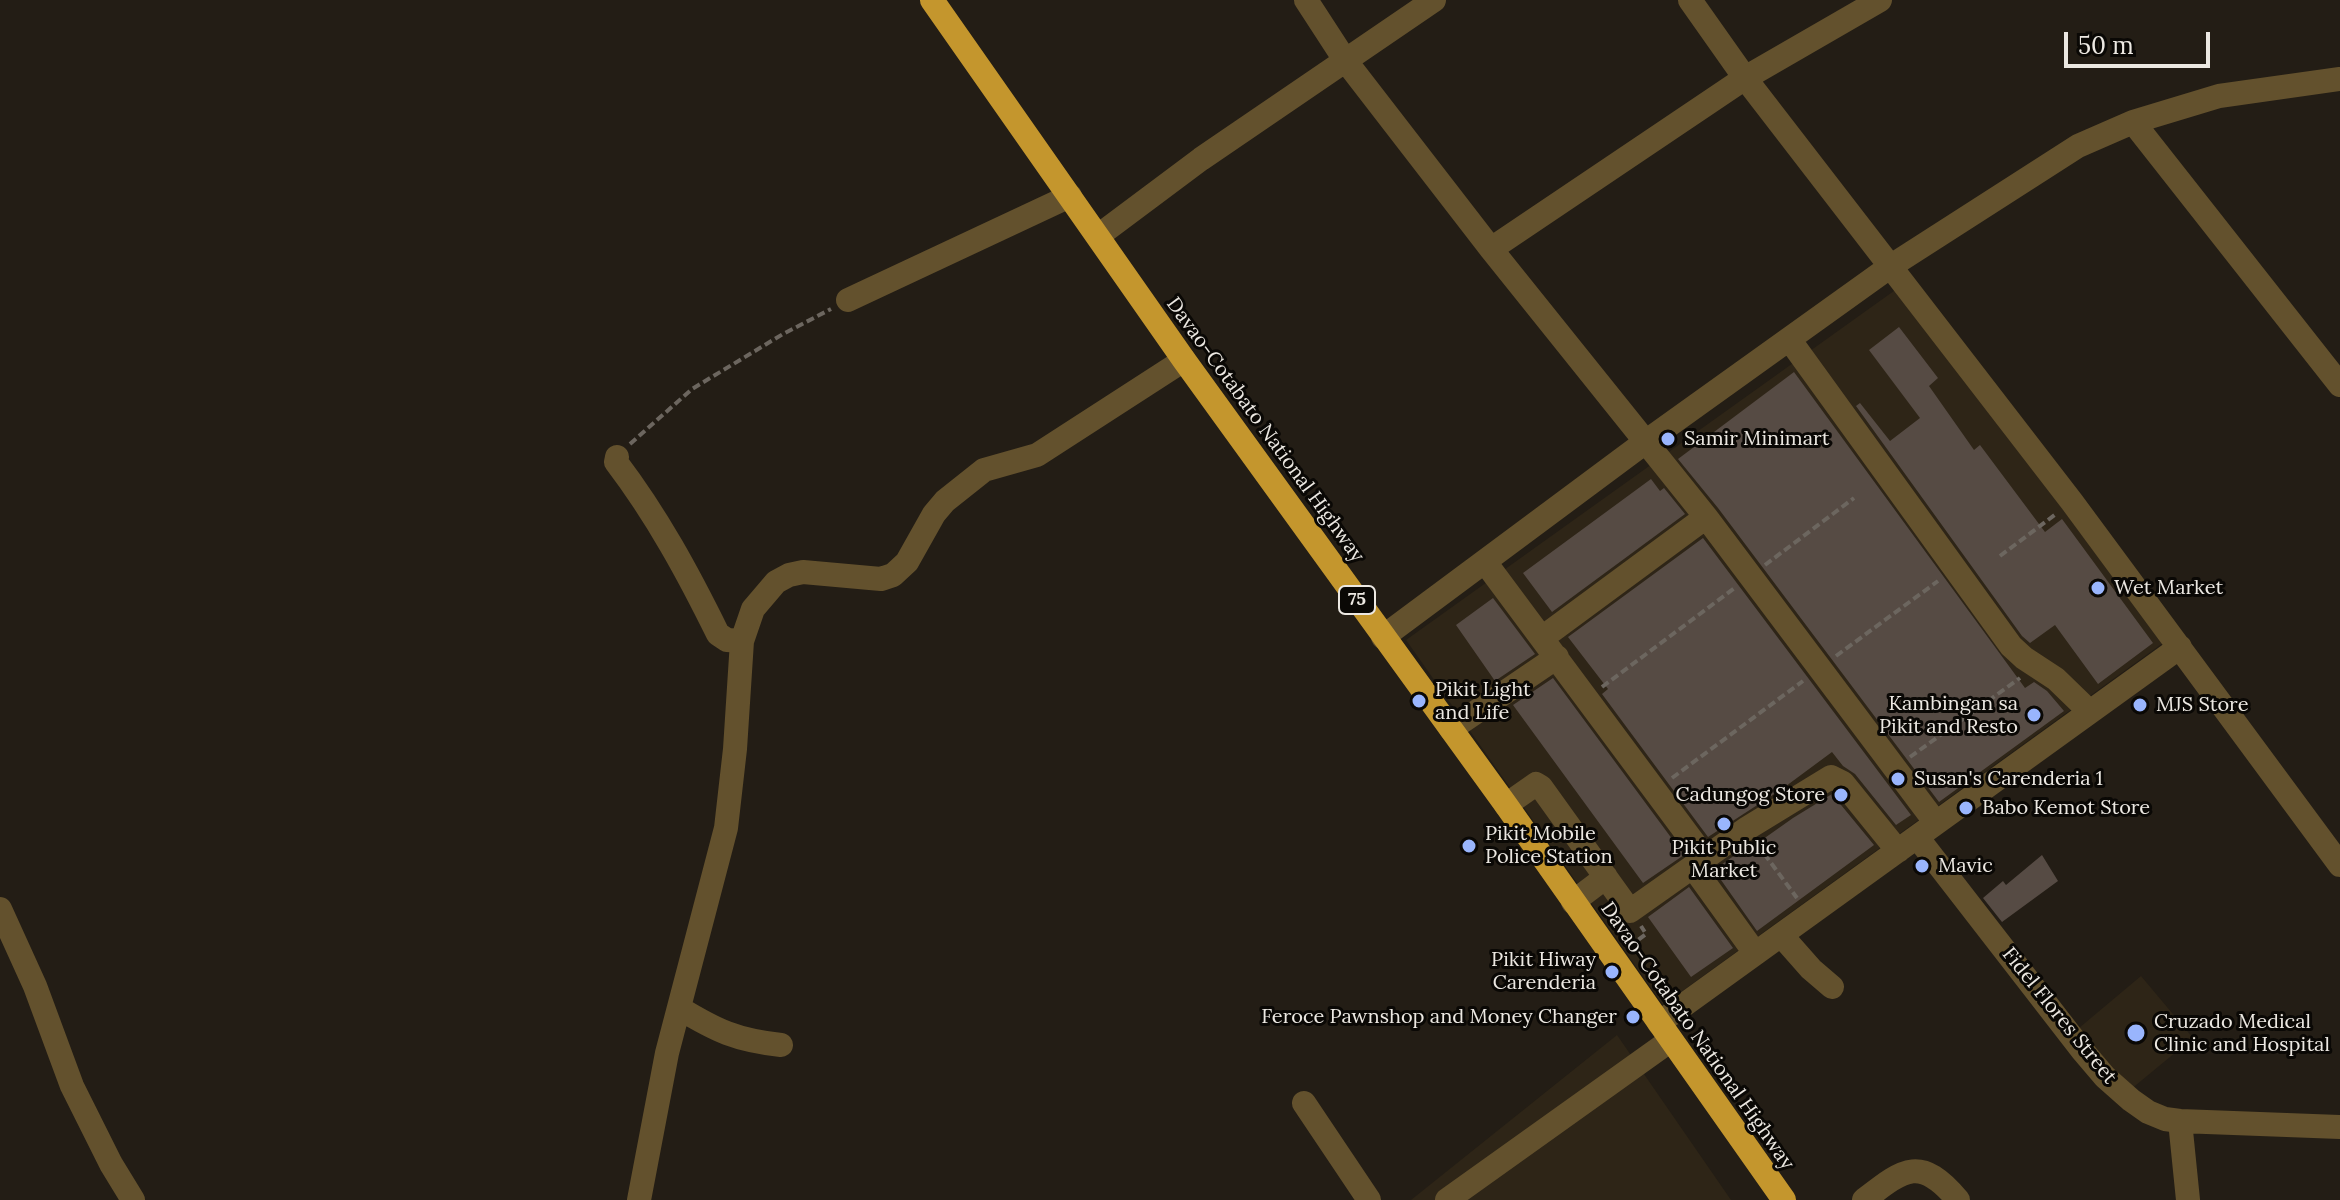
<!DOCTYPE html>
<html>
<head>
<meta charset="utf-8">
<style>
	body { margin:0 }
	#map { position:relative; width:2340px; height:1200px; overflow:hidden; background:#231d15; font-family:Lora,serif }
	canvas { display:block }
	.scale { position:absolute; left:2064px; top:32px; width:146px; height:36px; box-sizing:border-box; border:4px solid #ece8e2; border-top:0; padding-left:10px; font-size:24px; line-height:28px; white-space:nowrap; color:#ece8e2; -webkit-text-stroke:6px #0a0805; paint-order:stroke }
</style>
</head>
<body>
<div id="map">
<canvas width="2340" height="1200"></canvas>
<div class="scale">50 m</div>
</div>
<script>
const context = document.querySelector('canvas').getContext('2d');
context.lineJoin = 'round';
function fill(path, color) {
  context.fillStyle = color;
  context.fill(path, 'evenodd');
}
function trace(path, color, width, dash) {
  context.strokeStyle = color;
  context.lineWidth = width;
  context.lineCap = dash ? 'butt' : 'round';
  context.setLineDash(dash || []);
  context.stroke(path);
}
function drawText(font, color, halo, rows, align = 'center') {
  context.font = font + ' Lora,serif';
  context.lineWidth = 6;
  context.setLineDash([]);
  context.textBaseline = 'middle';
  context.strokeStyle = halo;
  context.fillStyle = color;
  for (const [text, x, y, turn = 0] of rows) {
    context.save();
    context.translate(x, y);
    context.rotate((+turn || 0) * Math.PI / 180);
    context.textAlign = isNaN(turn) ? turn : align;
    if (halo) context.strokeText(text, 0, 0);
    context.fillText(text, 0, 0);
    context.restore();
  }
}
fill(new Path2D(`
	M1898,288L2163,643L1663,1005L1406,640Z
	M2141,976L2193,1038L2130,1090L2079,1028Z
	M1617,1035L1731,1200H1411Z`), '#2e2517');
fill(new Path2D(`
	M1899,327L1938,378L1929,386L1974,450L1980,445L2045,532L2062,519L2153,643L2098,684L2055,625L2030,643L2022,636L1856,406L1860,403L1890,441L1920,418L1869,350Z
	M1794,372L2025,688L2034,682L2047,691L2064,711L1939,802L1718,508L1678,459Z
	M1651,479L1660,491L1664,488L1685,514L1552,612L1523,573Z
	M1703,538L1911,815L1896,825L1855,774L1843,766L1832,752L1782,789L1708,837L1602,694L1608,689L1568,637Z
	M1493,598L1535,654L1495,681L1456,625Z
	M1553,678L1684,855L1643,883L1513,705Z
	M1832,794L1874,845L1757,931L1714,870L1749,845L1752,847L1793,818Z
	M2042,855L2058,881L2002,922L1983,898L2003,881L2006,885Z
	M1689,887L1733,948L1691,977L1648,917Z`), '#564b44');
trace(new Path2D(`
	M630,444L692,389L783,334L831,309
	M2000,556L2056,514
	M1765,565L1854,498
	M1836,656L1938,581
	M1602,687L1736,587
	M1910,757L2020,678
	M1672,778L1803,681
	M1757,844L1797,898
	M1629,947L1646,934L1641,926`), '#6c665f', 4, [8, 4]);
trace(new Path2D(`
	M1306,0L1345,60L1491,249L1706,517L1936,823
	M1690,0L1745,78L2072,502L2340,865
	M2133,122L2340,385
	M1098,236L1201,159L1434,0
	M1491,249L1745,78L1880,0
	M848,300L1070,196
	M1789,339L2011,646L2024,658L2056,679L2090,712
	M617,457L616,462C657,516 688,573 718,634L727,640L742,641
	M1485,562L1705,858
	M1383,637L1644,443L1891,266L2078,146L2133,122L2219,96L2340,79
	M1542,638L1706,517
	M1451,729L1557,657
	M1506,805L1536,784L1541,787L1630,911L1746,829L1831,777L1843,783L1898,851
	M1917,837L2082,1050L2105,1077L2131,1100L2148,1112L2165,1119L2180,1121L2340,1127
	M1693,867L1755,953
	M1573,902L1606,877
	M0,909L35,986L72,1086L111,1164L133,1200
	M1781,935L1811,969L1832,987
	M679,1008C717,1031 736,1040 781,1045
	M1659,1023L2180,647
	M1304,1103L1369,1200
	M2180,1121L2188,1200
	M639,1200L667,1053L726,828L735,749L742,641L753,609L776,582L789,575L803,572L881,579L893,575L907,562L934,514L945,501L984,470L1037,455L1184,360
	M1447,1200L1671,1040
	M1864,1200C1904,1169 1920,1155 1958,1200`), '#63512d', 24);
trace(new Path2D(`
	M932,0L1184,360L1506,805L1784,1200`), '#c4962d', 24);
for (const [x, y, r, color] of [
	[1668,439,8,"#99b5fd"],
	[2098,588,8,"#99b5fd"],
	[1419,701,8,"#99b5fd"],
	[2140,705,8,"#99b5fd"],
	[2034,715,8,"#99b5fd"],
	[1898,779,8,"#99b5fd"],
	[1841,795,8,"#99b5fd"],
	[1966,808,8,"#99b5fd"],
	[1724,824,8,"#99b5fd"],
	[1469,846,8,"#99b5fd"],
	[1922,866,8,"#99b5fd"],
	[1612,972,8,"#99b5fd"],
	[1633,1017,8,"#99b5fd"],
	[2136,1033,10,"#99b5fd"]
]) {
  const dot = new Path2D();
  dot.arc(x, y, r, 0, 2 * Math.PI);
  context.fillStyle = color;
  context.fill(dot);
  trace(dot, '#0a0805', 3);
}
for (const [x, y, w] of [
	[1357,600,36]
]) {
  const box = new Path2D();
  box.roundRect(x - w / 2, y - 14, w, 28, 6);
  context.fillStyle = '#0a0805';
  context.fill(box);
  trace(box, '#ece8e2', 2);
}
drawText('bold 18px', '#ece8e2', null, [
	["75",1357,600]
]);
drawText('20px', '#ece8e2', '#0a0805', [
	["Davao-Cotabato National Highway",1265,430,54],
	["Fidel Flores Street",2059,1016,51],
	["Davao-Cotabato National Highway",1697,1036,55]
]);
drawText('20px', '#ece8e2', '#0a0805', [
	["Samir Minimart",1684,439],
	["Wet Market",2114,588],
	["Pikit Light",1435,690],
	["and Life",1435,713],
	["Kambingan sa",2018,704,"right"],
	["Pikit and Resto",2018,727,"right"],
	["MJS Store",2156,705],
	["Susan's Carenderia 1",1914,779],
	["Cadungog Store",1825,795,"right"],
	["Babo Kemot Store",1982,808],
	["Pikit Mobile",1485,834],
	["Police Station",1485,857],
	["Pikit Public",1724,848,"center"],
	["Market",1724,871,"center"],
	["Mavic",1938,866],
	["Pikit Hiway",1596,960,"right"],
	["Carenderia",1596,983,"right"],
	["Feroce Pawnshop and Money Changer",1617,1017,"right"],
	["Cruzado Medical",2154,1022],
	["Clinic and Hospital",2154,1045]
], 'left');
</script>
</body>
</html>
